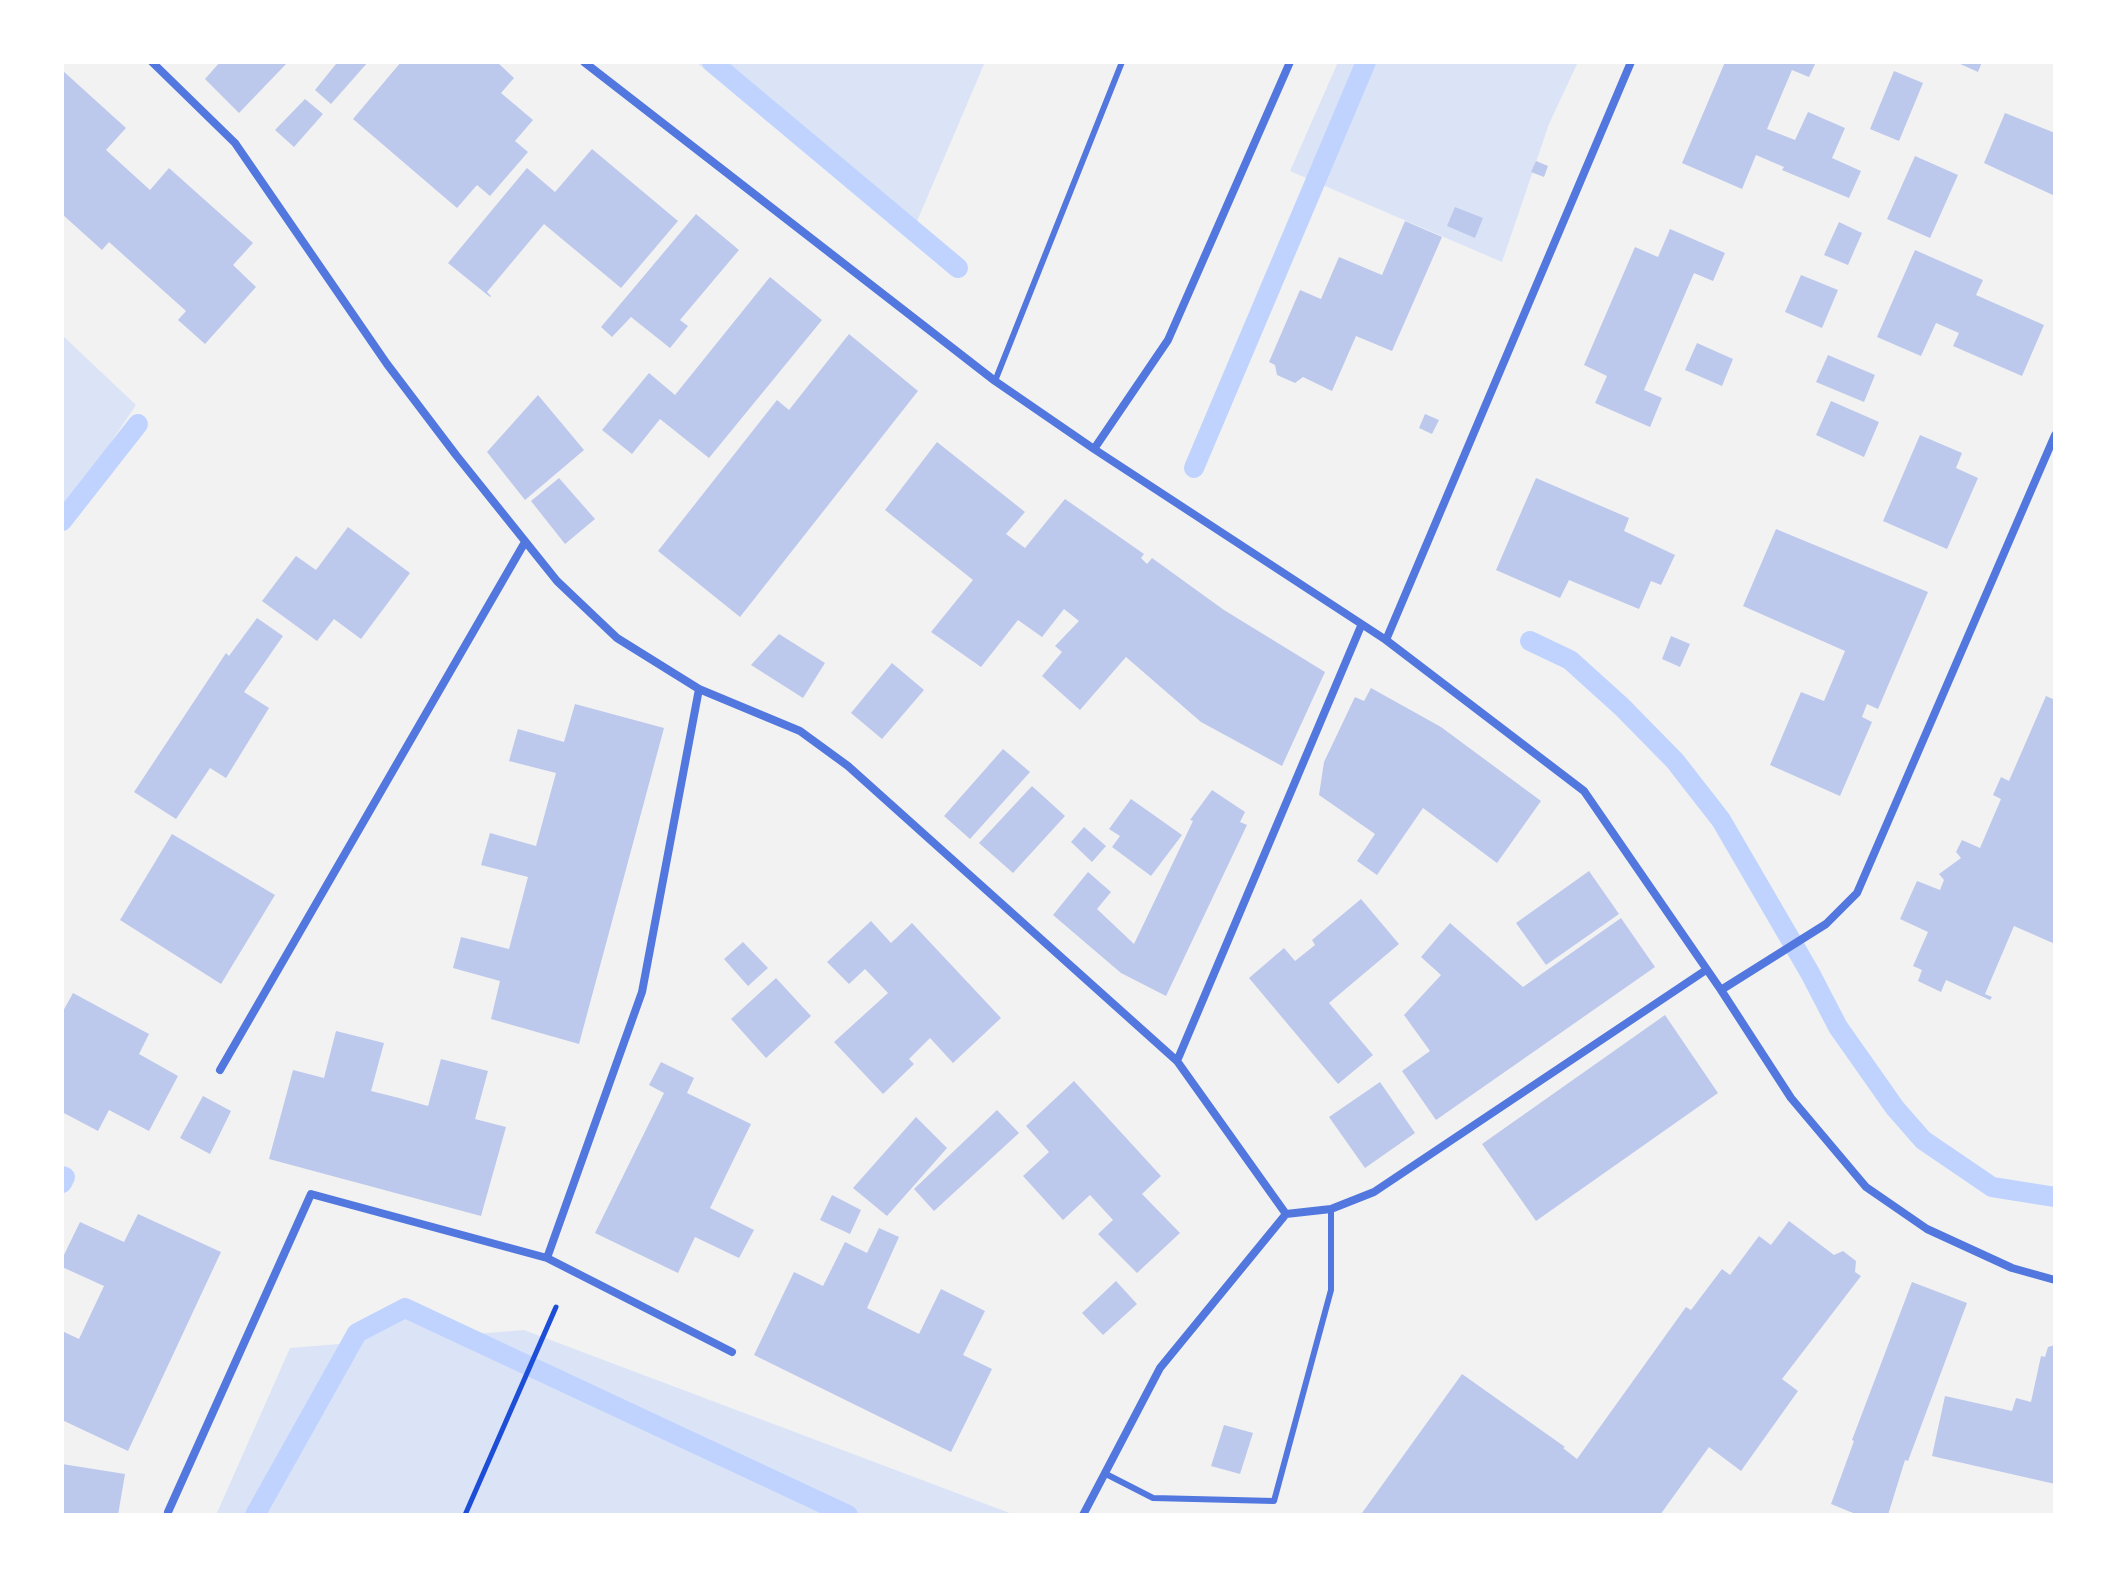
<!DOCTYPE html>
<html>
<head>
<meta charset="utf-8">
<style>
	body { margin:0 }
	#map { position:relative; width:2117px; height:1577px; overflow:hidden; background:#f2f2f2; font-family:"Alegreya Sans",sans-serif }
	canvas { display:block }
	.frame { position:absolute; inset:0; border:64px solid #fff; pointer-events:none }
</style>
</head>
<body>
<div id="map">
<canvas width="2117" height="1577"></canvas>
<div class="frame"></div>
</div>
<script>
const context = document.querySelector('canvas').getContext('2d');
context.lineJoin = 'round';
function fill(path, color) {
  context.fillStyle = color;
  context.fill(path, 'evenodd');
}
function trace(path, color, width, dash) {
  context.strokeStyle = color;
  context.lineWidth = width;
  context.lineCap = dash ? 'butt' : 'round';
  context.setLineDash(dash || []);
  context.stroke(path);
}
fill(new Path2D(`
	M696,62H985L909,240Z
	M1338,62H1578L1549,124L1502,262L1290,171Z
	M62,335L136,405L62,515Z
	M405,1308L462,1335L524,1330L1015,1515H216L290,1348L351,1343L357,1333Z`), '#dbe4f7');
trace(new Path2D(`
	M712,62L958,268
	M1194,468L1366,62
	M62,521L138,424
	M1530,641L1570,660L1622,707L1675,761L1721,820L1810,973L1838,1027L1895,1108L1923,1140L1992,1187L2055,1197
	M62,1176L65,1177L62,1183
	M255,1515L357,1333L405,1308L848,1515`), '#bfd3fe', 20);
fill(new Path2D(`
	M220,62H288L239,113L205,79Z
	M333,62H368L331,104L315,90L336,64Z
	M401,62H497L514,78L501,93L533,120L515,141L528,152L490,196L477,185L457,208L353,119Z
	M1725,62H1816L1809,77L1792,70L1767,129L1795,140L1808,112L1845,128L1832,158L1861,171L1849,198L1782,170L1784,167L1756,155L1742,189L1682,163Z
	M1956,62H1982L1978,72Z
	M62,70L126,128L106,150L150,190L169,168L253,243L233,265L256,287L205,344L178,320L186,311L109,242L102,250L62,214Z
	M1894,71L1923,83L1899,141L1870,129Z
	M305,99L323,114L294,147L275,130Z
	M2005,113L2055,133V196L1984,163Z
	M592,149L678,221L621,288L544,224L487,292L491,296L490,297L448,263L527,168L555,192Z
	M1915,156L1958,175L1930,238L1887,219Z
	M1536,161L1548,166L1544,177L1531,172Z
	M1455,207L1483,218L1475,238L1447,226Z
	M696,214L739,250L680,320L688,326L670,348L631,317L612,337L601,327Z
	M1405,221L1442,237L1392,351L1356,336L1332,391L1303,377L1295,383L1277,375L1275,365L1269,362L1300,290L1321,299L1339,257L1382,275Z
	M1839,222L1862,233L1848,265L1824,255Z
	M1670,229L1725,253L1713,281L1694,273L1644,390L1662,398L1650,427L1595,403L1607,376L1584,365L1635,247L1658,257Z
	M1915,250L1983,280L1976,295L2044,325L2022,376L1953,346L1959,333L1936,323L1921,356L1877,337Z
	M1801,275L1838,290L1822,328L1785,312Z
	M770,277L822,320L709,458L660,419L632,454L602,430L649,373L675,395Z
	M849,334L918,391L740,617L658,551L777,400L789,410Z
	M1697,343L1733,359L1722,386L1685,370Z
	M1828,355L1875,375L1864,402L1816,382Z
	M538,395L584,450L525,500L487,452Z
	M1831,401L1879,422L1864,457L1816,435Z
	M1425,414L1439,420L1432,434L1419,428Z
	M1920,435L1962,453L1956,468L1978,478L1947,549L1883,521Z
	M937,442L1025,512L1006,534L1025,548L1065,499L1144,554L1141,558L1147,564L1152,558L1224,610L1325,672L1282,766L1201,722L1126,657L1080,710L1042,676L1062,652L1055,646L1079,621L1064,609L1042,637L1018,620L981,667L931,632L973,580L885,510Z
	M559,478L595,519L565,544L531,501Z
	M1536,478L1629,518L1624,531L1675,555L1661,585L1651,581L1639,609L1569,580L1560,598L1496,570Z
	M348,527L410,573L361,639L334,619L317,641L262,601L296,556L316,570Z
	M1776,529L1928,592L1878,709L1867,704L1862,717L1872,722L1840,796L1770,765L1801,692L1824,701L1845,651L1743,606Z
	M257,618L283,636L244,692L269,708L226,778L210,768L176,819L134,792L226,653L229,656Z
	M779,634L825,663L803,698L751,665Z
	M1671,636L1690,644L1680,667L1662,659Z
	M892,663L924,690L882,739L851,713Z
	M1371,688L1441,727L1541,801L1497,863L1423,808L1377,875L1357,861L1375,834L1319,795L1324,762L1354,699L1355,697L1364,701Z
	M2046,696L2055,700V944L2014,926L1985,994L1992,997L1990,1000L1946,980L1941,992L1918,981L1922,970L1913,966L1928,932L1900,919L1917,881L1940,890L1944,880L1939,874L1961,858L1956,852L1962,840L1980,848L2001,799L1993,795L2001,777L2009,781Z
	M575,704L664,728L579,1044L491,1019L500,981L453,968L461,937L509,949L528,877L481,865L490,833L536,846L556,773L509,761L518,729L564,742Z
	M1003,749L1030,772L970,839L944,816Z
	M1032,786L1065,816L1013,873L979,843Z
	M1212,790L1245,812L1240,822L1247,825L1166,996L1121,973L1053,915L1088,872L1111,892L1097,909L1134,944L1193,821L1190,820Z
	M1131,799L1182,835L1151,876L1112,847L1120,836L1109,829Z
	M1084,827L1106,846L1092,862L1071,842Z
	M172,834L275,895L221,984L120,920Z
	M1589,871L1619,914L1546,965L1516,923Z
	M1361,899L1399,944L1329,1003L1373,1055L1338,1084L1249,978L1284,948L1295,961L1315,945L1312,940Z
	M1621,918L1655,967L1436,1120L1402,1071L1430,1051L1404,1015L1441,975L1421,957L1450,923L1523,987Z
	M871,921L891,943L912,923L1001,1018L953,1063L930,1038L909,1059L914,1064L883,1094L834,1042L888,993L865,969L849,984L827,962Z
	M743,942L768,968L748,986L724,959Z
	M776,978L811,1016L766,1058L731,1019Z
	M73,993L149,1034L139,1054L178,1076L149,1131L109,1110L98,1131L62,1112V1013Z
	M1665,1015L1718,1093L1536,1221L1482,1144Z
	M336,1031L384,1043L371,1091L399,1098L428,1106L441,1059L488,1071L475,1119L506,1127L481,1216L269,1159L293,1070L324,1078Z
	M661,1062L694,1078L687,1093L751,1124L710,1208L754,1230L739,1258L695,1237L678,1273L595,1233L664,1093L649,1085Z
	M1074,1081L1161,1176L1142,1194L1180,1233L1137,1273L1098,1234L1113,1220L1090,1195L1063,1220L1023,1176L1049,1152L1026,1126Z
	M1380,1082L1415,1133L1365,1168L1329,1117Z
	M203,1096L231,1111L210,1154L180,1138Z
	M997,1110L1019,1133L934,1211L914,1189Z
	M916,1117L947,1148L887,1216L853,1188Z
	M832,1195L861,1210L850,1234L820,1220Z
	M138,1214L221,1252L128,1451L62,1420V1331L79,1339L104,1286L62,1267V1259L80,1222L124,1242Z
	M1789,1221L1834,1255L1843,1251L1856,1261L1855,1272L1861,1276L1782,1379L1798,1391L1741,1471L1709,1447L1660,1515L1362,1513L1462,1374L1565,1447L1563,1448L1577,1459L1686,1307L1691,1310L1722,1269L1730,1275L1759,1236L1771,1245Z
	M879,1228L899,1237L867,1308L919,1334L941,1289L985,1311L963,1355L992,1369L951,1452L754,1355L794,1272L823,1286L845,1242L867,1253Z
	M1116,1281L1137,1304L1103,1335L1082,1313Z
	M1912,1282L1967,1303L1908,1461L1905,1460L1888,1515H1858L1831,1504L1854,1441L1852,1440Z
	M2055,1345V1484L1932,1456L1945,1396L2012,1411L2016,1398L2031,1402L2041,1356L2045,1357L2048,1347Z
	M1224,1425L1253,1433L1240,1474L1211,1466Z
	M62,1464L125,1474L118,1515H62Z`), '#bdc9ec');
trace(new Path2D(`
	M465,1515L556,1307`), '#1d4ed8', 5);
trace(new Path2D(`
	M995,381L1122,62
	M1106,1474L1153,1498L1274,1501L1331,1290V1209`), '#5277de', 6);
trace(new Path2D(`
	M152,62L235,143L387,364L456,455L557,581L617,638L699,689L800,731L848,766L1177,1061L1286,1214
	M584,62L995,381L1094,449L1386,640L1584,791L1721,990L1791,1098L1866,1187L1927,1229L2012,1268L2055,1280
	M1094,449L1168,340L1290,62
	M1386,640L1631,62
	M1721,990L1826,924L1857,893L2055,435
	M1177,1061L1361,626
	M220,1070L525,542
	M1286,1214L1331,1209L1374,1192L1706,970
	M547,1258L732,1352
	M168,1512L311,1194L547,1258L642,992L699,689
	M1083,1515L1160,1368L1286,1214`), '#5277de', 8);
</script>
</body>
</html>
